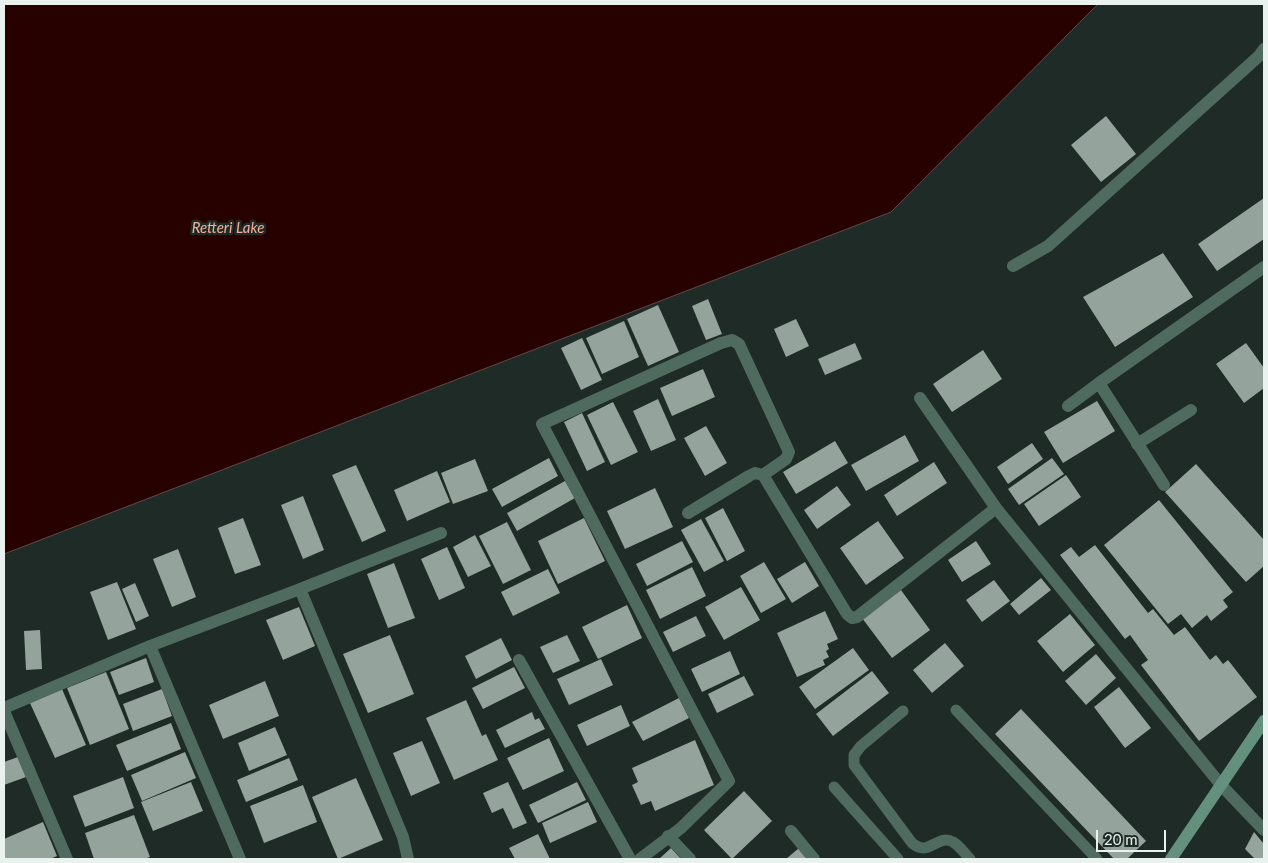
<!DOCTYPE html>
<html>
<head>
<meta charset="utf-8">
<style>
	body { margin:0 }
	#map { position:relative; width:1268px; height:863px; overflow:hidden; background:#1e2b26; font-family:Lato,sans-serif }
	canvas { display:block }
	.frame { position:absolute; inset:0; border:5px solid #eaf2ef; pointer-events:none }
	.scale { position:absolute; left:1096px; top:830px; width:70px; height:22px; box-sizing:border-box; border:2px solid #eaf2ef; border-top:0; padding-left:6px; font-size:15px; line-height:18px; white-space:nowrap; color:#eaf2ef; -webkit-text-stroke:4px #1e2b26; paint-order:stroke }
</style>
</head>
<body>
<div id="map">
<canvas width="1268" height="863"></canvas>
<div class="frame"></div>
<div class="scale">20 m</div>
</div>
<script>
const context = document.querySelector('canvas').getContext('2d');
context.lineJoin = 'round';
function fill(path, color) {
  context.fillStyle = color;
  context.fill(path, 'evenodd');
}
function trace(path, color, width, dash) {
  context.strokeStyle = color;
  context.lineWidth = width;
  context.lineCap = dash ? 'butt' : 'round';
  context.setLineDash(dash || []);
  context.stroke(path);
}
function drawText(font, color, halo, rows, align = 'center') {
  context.font = font + ' Lato,sans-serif';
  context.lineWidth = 5;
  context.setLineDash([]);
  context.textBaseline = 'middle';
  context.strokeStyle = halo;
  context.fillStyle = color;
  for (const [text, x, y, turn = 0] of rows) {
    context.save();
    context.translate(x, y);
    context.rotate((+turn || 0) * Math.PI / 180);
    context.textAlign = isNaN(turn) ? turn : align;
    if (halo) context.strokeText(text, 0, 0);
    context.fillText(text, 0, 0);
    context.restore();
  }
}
const water = new Path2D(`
	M4,4H1098L891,212L4,554Z`);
fill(water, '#260100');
trace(water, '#614948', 1);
fill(new Path2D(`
	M1106,116L1136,154L1101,182L1071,145Z
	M1264,198V239L1217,271L1198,244Z
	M1163,253L1193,297L1115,347L1083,297Z
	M708,299L722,334L706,340L692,306Z
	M658,305L679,352L648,366L627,319Z
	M796,319L809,346L786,357L774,329Z
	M624,321L639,357L602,374L586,338Z
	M582,338L602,380L581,390L561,348Z
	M855,343L862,359L825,375L818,359Z
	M1246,343L1264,368V388L1244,403L1216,364Z
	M983,350L1002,379L952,412L933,384Z
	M703,369L715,397L672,416L660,388Z
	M658,399L676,440L651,451L633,411Z
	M1097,401L1115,431L1063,463L1044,432Z
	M613,402L638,452L611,465L587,415Z
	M582,413L605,462L587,471L564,422Z
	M706,426L727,463L705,476L684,438Z
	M905,435L919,461L866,491L851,465Z
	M835,441L848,463L796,494L783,472Z
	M1032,443L1043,459L1008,484L997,467Z
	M549,458L558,476L502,507L492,489Z
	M1052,458L1064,474L1019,505L1008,489Z
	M475,459L488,491L453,504L441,473Z
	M934,462L947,483L897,516L884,495Z
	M1196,464L1264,540V566L1246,582L1165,492Z
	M356,465L386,531L362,542L332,475Z
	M437,471L450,502L407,521L394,490Z
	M1066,475L1081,497L1039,526L1024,504Z
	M565,481L575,498L517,531L507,513Z
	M837,486L851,505L817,529L804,510Z
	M655,488L673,527L625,549L607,511Z
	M303,496L324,550L303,559L281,505Z
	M1159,500L1233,592L1223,600L1228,607L1211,621L1207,615L1192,628L1181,614L1168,624L1104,545Z
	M723,508L745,551L727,561L705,518Z
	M243,518L261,565L235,574L218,528Z
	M584,518L605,561L558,584L538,541Z
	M701,519L724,561L704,572L681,530Z
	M878,521L904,558L866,585L840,548Z
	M507,522L531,570L503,584L479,536Z
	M475,535L491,566L468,577L453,547Z
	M682,541L693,562L647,586L636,564Z
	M976,541L991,564L962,582L948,560Z
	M1095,545L1148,613L1153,609L1174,635L1185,627L1210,660L1216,655L1223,664L1228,660L1257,697L1199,741L1141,665L1148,660L1130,635L1125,639L1060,555L1071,547L1079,557Z
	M447,547L465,588L439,600L421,559Z
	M178,549L196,597L172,607L153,559Z
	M764,562L786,599L761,613L740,576Z
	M805,562L819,586L792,603L777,579Z
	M394,563L415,618L388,628L367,574Z
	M692,567L706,596L660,619L646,590Z
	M548,569L560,593L513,616L501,592Z
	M1041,578L1051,590L1019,615L1010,604Z
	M994,580L1010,601L982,622L966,600Z
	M117,582L136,629L108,640L90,592Z
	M135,583L149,616L136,622L122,589Z
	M741,587L760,620L724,640L705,607Z
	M901,590L930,630L892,658L862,618Z
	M627,605L642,638L598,659L582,627Z
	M299,607L315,646L283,660L266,620Z
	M825,611L838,639L827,644L829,649L826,651L829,657L823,660L825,665L797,677L777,633Z
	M1070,614L1095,645L1063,672L1037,641Z
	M696,616L706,636L673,652L663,632Z
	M40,630L42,669L26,670L24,631Z
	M390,635L414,694L368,713L343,654Z
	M567,635L580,661L553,673L540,647Z
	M501,638L512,660L476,679L465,656Z
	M945,643L964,666L932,693L913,670Z
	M853,648L869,670L815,709L799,687Z
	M730,651L740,674L702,692L691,669Z
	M1096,654L1116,678L1086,705L1065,681Z
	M146,658L154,682L119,695L110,672Z
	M601,659L613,685L569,705L557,679Z
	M514,667L525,688L483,709L472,688Z
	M872,671L889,693L833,736L816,714Z
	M106,672L129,729L90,745L67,688Z
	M744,676L754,695L717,713L708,694Z
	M265,681L279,716L223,739L209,705Z
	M1119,687L1151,728L1125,748L1094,707Z
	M62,689L86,745L55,758L30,703Z
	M162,689L172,716L133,731L123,704Z
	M679,698L689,718L643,741L632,722Z
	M466,700L482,736L486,734L498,760L454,780L426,718Z
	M621,705L630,726L587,746L577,725Z
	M1021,709L1146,841L1127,859H1114L995,734Z
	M532,712L535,720L539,718L545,729L505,748L496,730Z
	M171,723L181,749L127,771L116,745Z
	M275,727L287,755L249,771L238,743Z
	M549,738L564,771L523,790L507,758Z
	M695,740L714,785L655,811L651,801L641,805L632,785L638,782L632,768Z
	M422,741L440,783L411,796L393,753Z
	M185,752L196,778L142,801L131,775Z
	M18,757L26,777L4,785V762Z
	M289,758L298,780L246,802L237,780Z
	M123,777L134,808L85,827L73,796Z
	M356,778L383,840L338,859L312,797Z
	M191,782L203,811L153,831L141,802Z
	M508,782L527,823L513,829L503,808L492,813L483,793Z
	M577,782L586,800L538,823L529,805Z
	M303,785L317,822L264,843L250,806Z
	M744,791L772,821L732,859L704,830Z
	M588,802L597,822L550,843L542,823Z
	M134,815L150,857L144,859H94L85,833Z
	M43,822L57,856L50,859H4V839Z
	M1254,832L1264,844V859H1255L1245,849Z
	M538,834L550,859H515L509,848Z
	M671,848L681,859H659Z
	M799,848L809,859H786Z`), '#94a39c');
trace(new Path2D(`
	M956,710L1097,859
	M903,711L861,746L854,755V765L912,843C930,858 937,833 953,842C959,845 965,854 970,859
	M834,787L898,859`), '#4f6b5f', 11);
trace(new Path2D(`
	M1013,266L1048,246L1259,56L1264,49
	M1099,383L1164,485
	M920,398L996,508
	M1068,406L1099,383L1264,267
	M1137,444L1191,410
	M688,513L749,476L755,473L763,475L847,614L852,618L857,617L996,508L1221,785L1264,830
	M300,589L441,533
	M150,646L300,589L403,837L408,859
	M519,660L630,859
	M4,708L150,646L240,859
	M4,711L67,859
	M791,831L814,859
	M668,836L690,859
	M640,859L681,828L729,781L542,424L721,343L732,340L739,344L789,452L786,459L763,475`), '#4f6b5f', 12);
trace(new Path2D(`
	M1171,859L1264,721`), '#63917e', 12);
drawText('italic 15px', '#f7ad99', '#1e2b26', [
	["Retteri Lake",228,228]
]);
</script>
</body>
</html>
